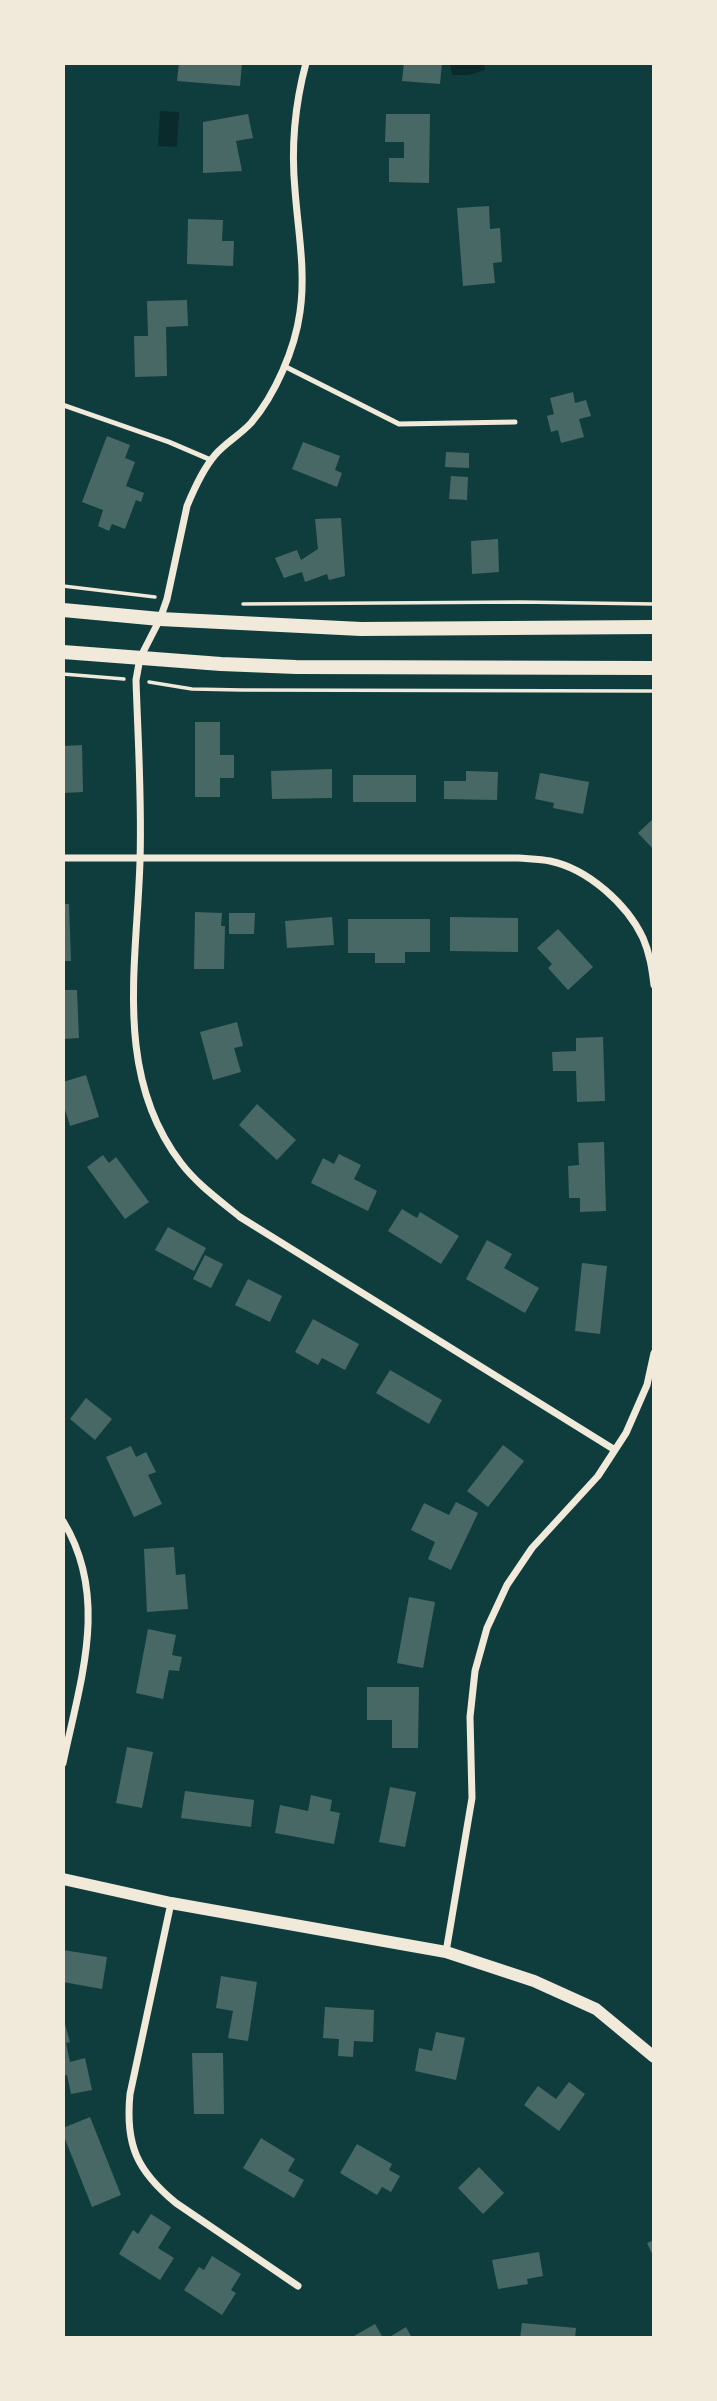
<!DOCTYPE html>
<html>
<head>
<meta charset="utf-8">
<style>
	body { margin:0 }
	#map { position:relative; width:717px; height:2401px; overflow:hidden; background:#0f3d3e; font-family:"Golos Text",sans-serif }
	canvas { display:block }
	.frame { position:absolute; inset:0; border:65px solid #f1e9da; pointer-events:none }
</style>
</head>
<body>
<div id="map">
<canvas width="717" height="2401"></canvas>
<div class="frame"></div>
</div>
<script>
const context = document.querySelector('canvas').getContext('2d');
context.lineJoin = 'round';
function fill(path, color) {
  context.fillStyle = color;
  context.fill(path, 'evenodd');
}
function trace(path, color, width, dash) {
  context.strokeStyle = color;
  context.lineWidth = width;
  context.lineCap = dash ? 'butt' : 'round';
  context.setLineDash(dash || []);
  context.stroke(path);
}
fill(new Path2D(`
	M450,63H484L485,70L469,75H452Z
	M160,111L179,112L177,147L158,146Z`), '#0a2a2b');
fill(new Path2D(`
	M179,63H242L240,86L177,81Z
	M404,63H442L440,84L402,81Z
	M248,114L253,138L236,141L242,171L203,173V122Z
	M386,114H430L429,183L389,182V158H404V142H385Z
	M489,206L490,229L500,228L502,262L493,263L495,283L463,286L457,208Z
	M188,219L223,220L222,241H234L233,266L187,264Z
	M187,300L188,326L166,327L167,376L135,377L134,336H148L147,301Z
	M573,392L575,403L586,400L591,416L579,419L584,437L561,443L558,430L551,432L547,416L554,414L550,398Z
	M107,436L130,445L125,458L135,462L126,486L144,493L141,502L136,500L125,529L112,524L109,531L98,526L103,510L82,502Z
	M303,442L340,456L335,470L342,473L337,487L292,469Z
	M446,452L469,453V468L445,467Z
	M451,476L468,477L467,500L449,499Z
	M341,518L345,576L329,580L327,574L305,582L302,572L284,578L275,558L297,550L301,560L318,549L315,519Z
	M498,539L499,572L472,574L471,541Z
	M195,722H220V755H234V778H220V797H195Z
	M82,745L83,792L63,793V746Z
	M332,769V798L272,799L271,771Z
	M466,771L498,772L497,800L444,799V781H466Z
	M540,773L589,782L583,814L553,808L554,803L535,799Z
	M353,775H416V802H353Z
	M654,818V850L638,833Z
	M63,904H69L71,961H63Z
	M195,912L222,913L221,926H225L224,969H194Z
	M229,913H255L254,934H229Z
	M332,917L334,945L287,948L285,921Z
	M450,917L518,918V952L450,951Z
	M348,919H430V952H405V963H375V953H348Z
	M558,929L593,967L568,990L548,968L552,964L537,948Z
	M63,990H77L79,1038L63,1039Z
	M237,1022L243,1046L234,1048L241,1072L213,1080L200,1032Z
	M603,1037L605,1101L577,1102L576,1071H553L552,1052L576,1051V1038Z
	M86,1075L99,1117L70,1126L63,1103V1082Z
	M257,1104L296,1140L277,1160L239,1125Z
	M604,1142L606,1211L580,1212V1198H569L568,1166L579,1165L578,1143Z
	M339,1154L361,1165L354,1179L377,1191L368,1211L311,1183L323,1158L334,1164Z
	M103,1155L109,1163L116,1157L149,1202L125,1219L87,1167Z
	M402,1209L417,1218L420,1212L459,1236L441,1264L388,1231Z
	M168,1227L206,1248L194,1271L155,1250Z
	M487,1240L512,1254L504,1268L539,1288L525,1313L466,1279Z
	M205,1255L223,1264L211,1288L193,1279Z
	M582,1263L607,1266L600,1334L575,1331Z
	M248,1279L282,1296L270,1322L235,1305Z
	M313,1319L359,1344L345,1370L322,1358L318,1365L295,1352Z
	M390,1370L442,1400L429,1424L376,1393Z
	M86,1398L112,1419L95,1440L70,1419Z
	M503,1445L524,1461L488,1507L467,1491Z
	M131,1446L136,1457L146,1452L156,1472L148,1475L162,1504L134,1517L106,1457Z
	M456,1502L478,1513L451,1570L428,1559L435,1542L411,1530L424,1503L449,1515Z
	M174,1547L176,1575L185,1574L188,1609L147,1612L144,1549Z
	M409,1597L435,1602L423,1668L397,1663Z
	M148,1629L176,1635L172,1655L182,1657L179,1671L169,1670L163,1699L136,1693Z
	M367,1687H419L418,1748H392V1720H367Z
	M127,1747L153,1752L142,1808L116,1803Z
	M390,1787L416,1792L405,1847L379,1842Z
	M185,1791L254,1800L251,1827L181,1818Z
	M311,1795L332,1800L330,1811L340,1813L334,1844L275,1833L280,1805L308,1811Z
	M63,1950L107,1957L102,1989L63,1982Z
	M221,1976L257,1982L248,2041L228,2038L233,2011L216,2008Z
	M325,2007L374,2010L373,2042L354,2041L353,2057L338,2056L339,2039L323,2038Z
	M63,2017L70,2042L66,2043L70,2062L85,2058L92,2090L71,2094L67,2075L63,2076Z
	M436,2032L465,2038L456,2080L415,2071L419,2048L432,2051Z
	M192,2053H223L224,2114H194Z
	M569,2082L585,2094L559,2131L524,2105L538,2086L556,2099Z
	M90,2117L121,2195L92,2207L63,2134V2128Z
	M261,2138L295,2159L288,2171L304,2180L294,2198L243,2168Z
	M357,2144L392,2164L389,2170L400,2176L391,2192L382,2187L377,2195L340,2173Z
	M479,2167L504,2193L483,2214L458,2188Z
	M151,2214L171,2227L158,2248L174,2258L160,2280L119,2254L133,2230L138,2234Z
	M654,2240V2258L647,2243Z
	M539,2252L543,2276L527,2279L528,2284L498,2289L492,2260Z
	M212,2256L241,2274L231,2290L236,2293L222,2315L184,2290L199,2267L204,2270Z
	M522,2323L576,2328L575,2338H520Z
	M375,2324L383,2338H355L354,2336Z
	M406,2327L412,2338H388Z`), '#486865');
trace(new Path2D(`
	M63,586L155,597
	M243,604L520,602L654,604
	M63,674L124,679
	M149,682L192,689L242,690L654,691`), '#f1e9da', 3.5);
trace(new Path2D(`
	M284,366L399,424L515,422
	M63,405L169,442L211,460`), '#f1e9da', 5);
trace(new Path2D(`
	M306,63C295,104 291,148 295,190C298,231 306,271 300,312C295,349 275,395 251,423C240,435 225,443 215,455C203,469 194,489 187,506L167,599L160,619L140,658L136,680C138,740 142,801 140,861C137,964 113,1074 181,1163C197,1184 219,1200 240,1217L615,1450
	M63,858H518C529,859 540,859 550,861C588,869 627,904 643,938C650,954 652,969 654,985
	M63,1521C110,1598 80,1681 63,1763
	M171,1903L130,2094C125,2145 137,2171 176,2203L298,2286
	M446,1952L472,1798L470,1717L475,1671L487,1628L507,1585L532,1548L598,1476L626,1433L647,1385L654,1353`), '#f1e9da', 7);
trace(new Path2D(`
	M63,1879L171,1903L446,1952L534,1981L596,2009L654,2057`), '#f1e9da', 12);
trace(new Path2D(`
	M63,610L160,619L361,629L654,627
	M63,652L221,664L296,667L654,668`), '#f1e9da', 14);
</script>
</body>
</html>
